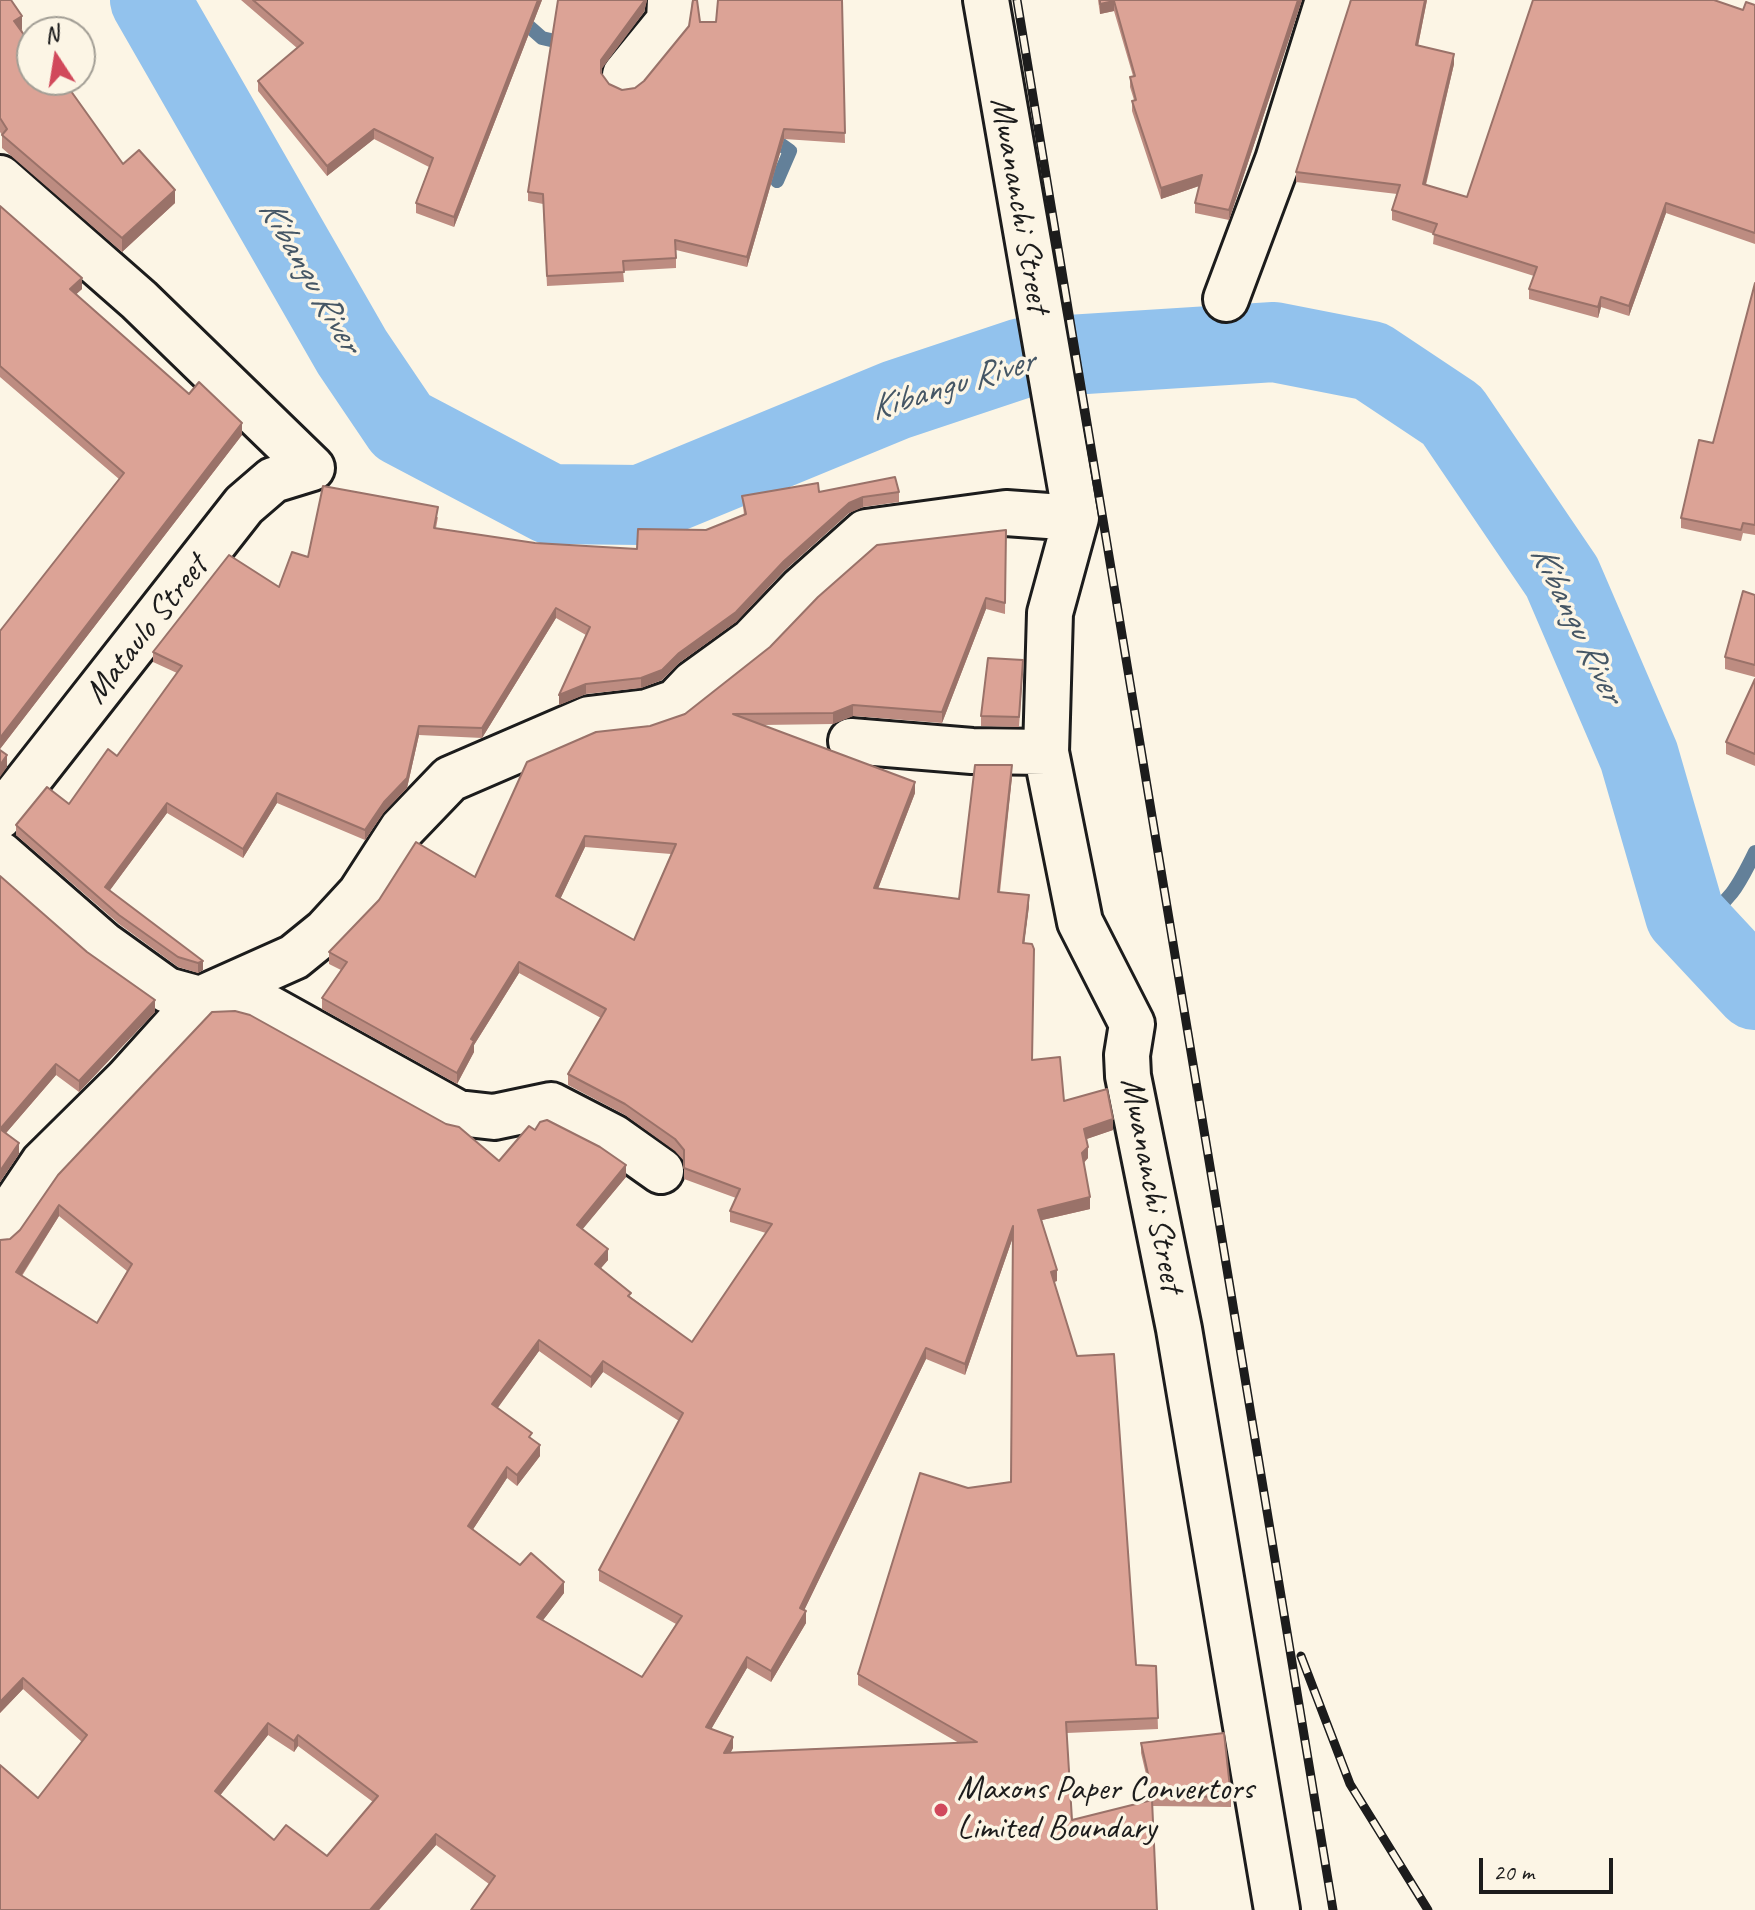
<!DOCTYPE html>
<html>
<head>
<meta charset="utf-8">
<style>
	body { margin:0 }
	#map { position:relative; width:1755px; height:1910px; overflow:hidden; background:#fcf5e5; font-family:Caveat,sans-serif }
	canvas { display:block }
	.north { position:absolute; left:16px; top:16px; width:80px; height:80px; box-sizing:border-box; background:#fcf5e5; border:2px solid #a29e95; border-radius:50%; rotate:348deg; font-size:22px; font-weight:700; line-height:32px; text-align:center; color:#1c1c1c }
	.north::after { content:''; display:block; margin:auto; width:28px; height:36px; background:#d1495b; clip-path:polygon(50% 0,100% 100%,50% 72%,0 100%) }
	.scale { position:absolute; left:1479px; top:1858px; width:134px; height:36px; box-sizing:border-box; border:4px solid #1c1c1c; border-top:0; padding-left:10px; font-size:24px; line-height:28px; white-space:nowrap; color:#1c1c1c; -webkit-text-stroke:6px #fcf5e5; paint-order:stroke }
</style>
</head>
<body>
<div id="map">
<canvas width="1755" height="1910"></canvas>
<div class="north">N</div>
<div class="scale">20 m</div>
</div>
<script>
const context = document.querySelector('canvas').getContext('2d');
context.lineJoin = 'round';
function trace(path, color, width, dash) {
  context.strokeStyle = color;
  context.lineWidth = width;
  context.lineCap = dash ? 'butt' : 'round';
  context.setLineDash(dash || []);
  context.stroke(path);
}
function fill(path, color) {
  context.fillStyle = color;
  context.fill(path, 'evenodd');
}
function drawText(font, color, halo, rows, align = 'center') {
  context.font = font + ' Caveat,sans-serif';
  context.lineWidth = 7;
  context.setLineDash([]);
  context.textBaseline = 'middle';
  context.strokeStyle = halo;
  context.fillStyle = color;
  for (const [text, x, y, turn = 0] of rows) {
    context.save();
    context.translate(x, y);
    context.rotate((+turn || 0) * Math.PI / 180);
    context.textAlign = isNaN(turn) ? turn : align;
    if (halo) context.strokeText(text, 0, 0);
    context.fillText(text, 0, 0);
    context.restore();
  }
}
trace(new Path2D(`
	M516,15L542,38L568,44
	M769,136L790,151L777,181
	M1685,915L1696,921C1728,907 1740,883 1755,852`), '#638099', 14);
trace(new Path2D(`
	M150,0L352,352L402,426L550,504L641,505L896,400L1022,358L1274,342L1371,361L1452,415L1562,577L1639,756L1685,915L1755,990`), '#92c2ed', 80);
const minor = new Path2D(`
	M986,0L1076,518L1050,613L1046,752L1080,922L1132,1024L1127,1055L1128,1076L1179,1329L1277,1910
	M625,75L669,21L670,0
	M0,178L139,300L312,468L273,480L244,505L0,816
	M1226,299L1278,160L1328,0
	M851,741L972,751L1046,752
	M0,854L103,944L167,990L200,999L238,997L260,1003L458,1113L494,1117L551,1105L613,1137L661,1171
	M0,1227L43,1163L127,1080L200,999L294,957L326,931L360,894L402,829L450,779L589,719L647,712L676,702L694,683L752,641L801,590L866,532L1006,513L1076,518`);
trace(minor, '#1c1c1c', 50);
trace(minor, '#fcf5e5', 44);
const rail = new Path2D(`
	M1017,0L1333,1910
	M1301,1656L1350,1784L1428,1910`);
trace(rail, '#1c1c1c', 9);
trace(rail, '#fcf5e5', 6, [18]);
fill(new Path2D(`
	M0,0L22,29L32,80L123,164L175,203L122,252L2,148V135L0,132Z
	M241,0H542L454,227L416,213V203L429,167L374,139L327,176L258,91V81L297,48Z
	M557,0H647L644,12L601,69V73L609,84L622,90L635,88L644,81L700,22H716L842,0L845,143L784,139L747,267L676,250V268L623,271L624,282L547,286L543,204L528,201V192L558,0Z
	M1098,0H1302L1229,220L1195,213V203L1199,186L1161,199L1132,111V101L1134,100L1130,87V77L1133,76L1114,11L1100,14Z
	M1427,0L1418,46L1454,64L1426,185L1467,197L1743,10L1755,5V244L1666,213L1629,316L1601,307L1598,318L1529,299V289L1534,276L1433,244L1434,234L1392,220V210L1397,194L1296,182V172Z
	M0,206L82,289L76,294L189,394L242,435L0,749V631L119,479L0,377Z
	M1755,283V535L1743,533L1741,541L1681,528V518L1713,443Z
	M819,492H899V502L863,507L849,513L784,571L736,622L679,663L662,680L641,688L586,694L559,705L586,635L556,618L482,738L419,735L407,788L384,812L365,840L277,803L243,858L167,813L109,891L203,961V970L198,973L178,967L119,924L16,835V825L69,804L117,756L177,673L153,662V652L279,587L308,557L438,517L436,528L535,543L637,549L706,530L744,515L742,496Z
	M1006,530L1005,614L986,609L942,723L853,716L833,724L762,725L915,793L878,889L959,899L1012,777L1000,892L1029,906L1024,943L1032,1060L1064,1101L1113,1130L1086,1139L1088,1158L1084,1163L1090,1209L1042,1220L1057,1281L1054,1282L1136,1665L1156,1666L1158,1729L1067,1733L1072,1820L1152,1800L1141,1753V1743L1231,1797V1807L1153,1806L1152,1802L1157,1910L489,1884L436,1845L379,1910H0L38,1798L82,1742L23,1689L0,1713V1240L10,1239L20,1230L58,1175L499,1161L535,1130L626,1177L582,1229L608,1260L601,1268L631,1297L692,1342L766,1233L730,1222V1211L736,1198L684,1179V1161L675,1151L625,1115L568,1085V1074L601,1018L519,973L474,1045V1052L457,1084L322,1009V998L341,970L329,964V952L475,877L650,726L685,714ZM585,847L671,854L634,940L560,899ZM59,1216L127,1271L97,1323L22,1276ZM1013,1237L1011,1482L968,1488L858,1674V1685L959,1743L731,1752L733,1748L711,1729L747,1668L771,1682L806,1623L804,1610L926,1359L965,1375ZM539,1351L591,1388L603,1372L679,1421L599,1570V1581L676,1624L642,1677L543,1620L564,1593L520,1565L473,1529L507,1478L517,1486L540,1456L532,1439L497,1408ZM268,1735L294,1752L298,1746L373,1802L327,1856L274,1840L220,1795Z
	M1755,595V677L1725,669V657Z
	M1023,670L1019,727L981,726V716Z
	M1755,679V766L1726,754V742Z
	M0,876L155,1012L79,1092L56,1075L6,1133L19,1154L0,1182Z`), '#bd8c81');
fill(new Path2D(`
	M538,0H542L454,227V217Z
	M645,0H647L644,12L601,70V60Z
	M1298,0H1302L1229,220V210Z
	M1425,0H1427L1416,55V45Z
	M1114,1V11L1100,14V4Z
	M22,16V29L14,35V21Z
	M1454,54V64L1423,195V184Z
	M374,129V139L327,176V166Z
	M784,129V139L747,267V257Z
	M1202,175V185L1161,199V188Z
	M175,190V203L122,252V238Z
	M1666,203V213L1629,316V306Z
	M82,278V289L70,300V289Z
	M1601,297V307L1598,318V307Z
	M242,423V435L0,749V738Z
	M863,497V507L849,513L784,571L736,622L679,663L662,680L641,688V678L679,653L849,503Z
	M986,598V609L942,723V712Z
	M556,608V618L482,738V728Z
	M586,684V694L559,705V695Z
	M853,705V716L833,724V713Z
	M419,726V735L407,788L384,812L365,840V830Z
	M7,755V767L0,777V765Z
	M1012,765V777L998,903V892Z
	M915,782V793L874,899V888Z
	M277,793V803L243,858V849Z
	M167,803V813L105,897V887Z
	M585,836V847L556,908V896Z
	M1029,895V906L1023,954V943Z
	M203,961V970L198,973V963Z
	M519,962V973L474,1045V1052L457,1084V1073L471,1039Z
	M155,1000V1012L79,1092V1081Z
	M56,1064V1075L0,1140V1129Z
	M1113,1119V1130L1084,1140V1129Z
	M19,1143V1154L0,1182V1171Z
	M1088,1147V1158L1082,1164V1153Z
	M626,1165V1177L577,1236V1225Z
	M1090,1197V1209L1038,1221V1210Z
	M59,1205V1216L16,1284V1272Z
	M1013,1226V1237L965,1375V1364Z
	M608,1249V1260L595,1275V1264Z
	M1057,1270V1281L1051,1283V1272Z
	M539,1340V1351L492,1416V1404Z
	M926,1348V1359L800,1619V1608Z
	M603,1361V1372L591,1388V1377Z
	M540,1445V1456L517,1486V1475Z
	M507,1467V1478L468,1537V1526Z
	M564,1582V1593L537,1628V1617Z
	M806,1611V1623L771,1682V1671Z
	M747,1657V1668L706,1738V1727Z
	M23,1678V1689L0,1713V1702Z
	M268,1723V1735L215,1802V1791Z
	M298,1735V1746L294,1752V1741Z
	M733,1737V1748L724,1764V1753Z
	M436,1834V1845L379,1910H370Z`), '#9a7269');
const building = new Path2D(`
	M0,0H11L22,16L14,21L32,46V80H63L123,164L139,150L175,190L122,238L2,135L7,129L0,118Z
	M253,0H538L454,217L416,203L433,158L374,129L327,166L258,81L303,43Z
	M558,0H645L601,60V73L609,84L622,90L635,88L644,81L689,26L693,0H697L700,22H716L718,0H842L845,133L784,129L747,257L675,240L676,258L623,261L624,272L547,276L543,194L528,192Z
	M1100,0H1298L1229,210L1195,203L1202,175L1161,188L1132,101L1136,100L1130,77L1135,76L1114,1L1100,4Z
	M1351,0H1425L1416,45L1454,54L1423,184L1467,197L1533,0H1714L1743,10L1746,2L1755,5V233L1666,203L1629,306L1601,297L1598,307L1529,289L1537,267L1433,234L1437,224L1392,210L1400,185L1296,172Z
	M0,206L82,278L70,289L189,394L199,382L242,423L0,738V631L124,473L0,366Z
	M1755,283V525L1743,523L1741,530L1681,518L1699,440L1713,443Z
	M895,477L899,492L863,497L849,503L784,561L736,612L679,653L662,670L641,678L586,684L559,695L590,627L556,608L482,728L419,726L407,778L384,802L365,830L277,793L243,849L167,803L105,887L203,961L198,963L178,957L119,915L16,825L47,787L69,804L108,749L117,756L182,666L153,652L229,555L279,587L292,552L308,557L323,486L438,507L434,528L535,543L637,549L638,529L706,530L746,514L742,496L818,483L819,492Z
	M1006,530L1005,603L986,598L942,712L853,705L833,713L733,714L915,782L874,888L959,899L975,765H1012L998,892L1029,895L1023,943L1032,944L1034,949L1032,1060L1060,1057L1064,1101L1107,1089L1113,1119L1084,1129L1088,1147L1082,1153L1090,1197L1038,1210L1057,1270L1051,1272L1077,1356L1114,1354L1136,1665L1156,1666L1158,1718L1066,1722L1072,1820L1152,1800L1157,1910H471L495,1876L436,1834L370,1910H0V1765L38,1798L87,1735L23,1678L0,1702V1240L10,1239L20,1230L58,1175L212,1012L235,1011L250,1015L446,1124L459,1127L499,1161L529,1126L535,1130L540,1122L547,1120L600,1147L626,1165L577,1225L608,1249L595,1264L631,1293L628,1296L692,1342L772,1224L730,1211L740,1189L684,1168V1150L675,1139L625,1104L568,1074L606,1009L519,962L471,1039L474,1041L457,1073L322,998L347,962L329,952L379,900L416,842L475,877L527,762L596,732L650,726L685,714L770,647L818,597L877,545ZM585,836L676,844L634,940L556,896ZM59,1205L132,1264L97,1323L16,1272ZM1013,1226L1011,1482L968,1488L920,1473L858,1674L977,1742L724,1753L733,1737L706,1727L747,1657L771,1671L806,1611L800,1608L926,1348L965,1364ZM539,1340L591,1377L603,1361L683,1413L599,1570L682,1616L642,1677L537,1617L564,1582L531,1553L520,1565L468,1526L507,1467L517,1475L540,1445L529,1437L532,1433L492,1404ZM268,1723L294,1741L298,1735L378,1796L327,1856L286,1825L274,1840L215,1791Z
	M1743,591L1755,595V665L1725,657Z
	M988,658L1023,660L1019,717L981,716Z
	M1755,679V754L1726,742Z
	M0,750L7,755L0,765Z
	M0,876L87,952L155,1000L79,1081L56,1064L0,1129L19,1143L0,1171Z
	M1224,1733L1231,1797L1153,1796L1141,1743Z`);
fill(building, '#dca396');
trace(building, '#9a7269', 2);
for (const [x, y, r, color] of [
	[941,1810,8,"#d1495b"]
]) {
  const dot = new Path2D();
  dot.arc(x, y, r, 0, 2 * Math.PI);
  context.fillStyle = color;
  context.fill(dot);
  trace(dot, '#fcf5e5', 3);
}
drawText('34px', '#1c1c1c', '#fcf5e5', [
	["Mwananchi Street",1019,205,80],
	["Mataulo Street",147,630,-52],
	["Mwananchi Street",1151,1185,79]
]);
drawText('34px', '#1c1c1c', '#fcf5e5', [
	["Maxons Paper Convertors",957,1790],
	["Limited Boundary",957,1829]
], 'left');
drawText('italic 36px', '#455665', '#fcf5e5', [
	["Kibangu River",309,276,60],
	["Kibangu River",952,386,-17],
	["Kibangu River",1576,624,64]
]);
</script>
</body>
</html>
